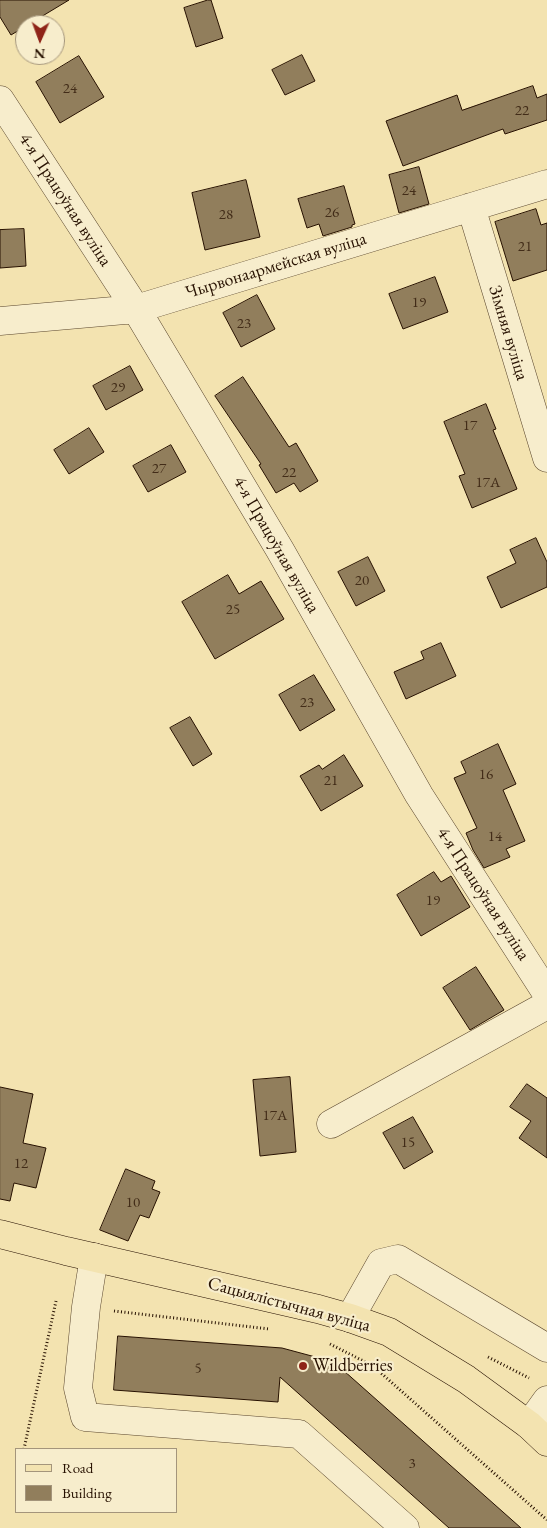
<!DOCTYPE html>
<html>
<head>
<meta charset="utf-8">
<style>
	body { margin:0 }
	#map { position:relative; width:547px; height:1528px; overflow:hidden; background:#f3e3b0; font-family:"EB Garamond",serif }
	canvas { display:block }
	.legend { position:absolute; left:15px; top:1448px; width:162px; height:65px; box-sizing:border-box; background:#f7edcc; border:1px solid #a4957b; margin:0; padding:6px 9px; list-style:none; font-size:15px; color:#271101 }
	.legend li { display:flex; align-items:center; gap:10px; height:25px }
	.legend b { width:25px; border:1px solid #a4957b }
	.north { position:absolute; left:15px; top:15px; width:50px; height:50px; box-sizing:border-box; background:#f7edcc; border:1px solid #a4957b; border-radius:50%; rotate:182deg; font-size:14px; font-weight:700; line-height:20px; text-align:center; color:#271101 }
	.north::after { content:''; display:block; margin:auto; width:18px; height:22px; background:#8f2418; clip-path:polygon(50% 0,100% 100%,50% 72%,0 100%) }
</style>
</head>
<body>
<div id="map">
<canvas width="547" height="1528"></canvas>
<ul class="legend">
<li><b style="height:6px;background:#f3e3b0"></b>Road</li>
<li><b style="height:14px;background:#917e5c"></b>Building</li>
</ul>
<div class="north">N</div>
</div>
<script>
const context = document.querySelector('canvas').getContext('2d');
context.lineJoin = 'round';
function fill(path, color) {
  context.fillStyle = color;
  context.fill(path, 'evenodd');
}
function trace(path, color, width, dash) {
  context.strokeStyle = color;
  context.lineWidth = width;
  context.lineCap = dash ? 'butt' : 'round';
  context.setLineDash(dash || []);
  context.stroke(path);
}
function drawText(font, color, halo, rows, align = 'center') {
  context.font = font + ' "EB Garamond",serif';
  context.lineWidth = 4.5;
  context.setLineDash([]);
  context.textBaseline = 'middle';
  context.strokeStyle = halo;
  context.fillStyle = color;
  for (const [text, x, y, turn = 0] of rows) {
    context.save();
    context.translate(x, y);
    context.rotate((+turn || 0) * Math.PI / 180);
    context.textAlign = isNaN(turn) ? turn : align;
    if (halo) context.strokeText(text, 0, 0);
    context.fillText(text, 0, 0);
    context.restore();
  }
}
const building = new Path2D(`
	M0,0H69L11,35L0,17Z
	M208,0H211L223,38L196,47L184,8Z
	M302,55L315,81L285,95L272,70Z
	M79,56L104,97L60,123L36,82Z
	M533,86L537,98L547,94V120L505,134L503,129L403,166L386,121L457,95L462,110Z
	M419,167L429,204L399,213L389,175Z
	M246,180L260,237L205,250L192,193Z
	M344,186L355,224L352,225V227L323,236L319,224L307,228L298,199Z
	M536,209L541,225L547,223V270L513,281L495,222Z
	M24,229L26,266L0,268V230Z
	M435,277L448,312L403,329L389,294Z
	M257,295L275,329L241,347L223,313Z
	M130,366L143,390L106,410L93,386Z
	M243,377L289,447L296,443L318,481L300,492L294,483L276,493L259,465L261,464L215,396Z
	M486,404L496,429L493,430L517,489L472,508L459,476L465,474L444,422Z
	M89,428L104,452L69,474L54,450Z
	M171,445L186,472L148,492L133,466Z
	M536,538L547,562V587L501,608L487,577L516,563L510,550Z
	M368,557L385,591L356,606L338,572Z
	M228,575L239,594L261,581L284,619L215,659L182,602Z
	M441,643L456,676L406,699L394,672L424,659L421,652Z
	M314,675L335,710L300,731L279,695Z
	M190,717L212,754L193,766L170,728Z
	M498,744L516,784L503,790L525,841L506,849L510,857L484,868L473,850L466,833L477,828L454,778L466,773L461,762Z
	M344,755L363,786L321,811L300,776L319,765L322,769Z
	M434,872L441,882L451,876L470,907L421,936L397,895Z
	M476,967L504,1010L470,1030L443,988Z
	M290,1077L296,1152L260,1156L253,1080Z
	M527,1084L547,1098V1158L519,1138L531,1121L510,1107Z
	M0,1087L33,1094L23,1143L46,1148L36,1188L14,1183L10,1201L0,1199Z
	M413,1117L433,1152L404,1169L383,1133Z
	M126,1169L155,1181L152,1189L160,1192L149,1218L140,1215L128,1241L100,1230Z
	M118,1336L282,1348L334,1362L521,1528H449L280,1377L278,1402L114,1390Z`);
fill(building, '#917e5c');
trace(building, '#271101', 1);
const minor = new Path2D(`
	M0,100L136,309L280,550L419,795L547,994
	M471,207L547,458
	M0,321L136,309L547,184
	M331,1124L547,1005
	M94,1257L86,1307L78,1388L85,1417L299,1434L405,1528
	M350,1318L381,1263L398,1259L547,1348
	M529,1425L547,1400`);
const major = new Path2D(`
	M0,1234L66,1251L318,1309L350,1318L389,1332L466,1379L529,1425L547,1442`);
trace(minor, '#5a462d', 29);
trace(major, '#271101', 29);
trace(new Path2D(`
	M114,1311L269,1329
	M330,1344L373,1366L547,1520
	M488,1357L529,1378
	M24,1449L56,1301`), '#271101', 3, [1, 2.5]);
trace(minor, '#f7edcc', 28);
trace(major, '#f3e3b0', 28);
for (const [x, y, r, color] of [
	[303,1366,5,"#8f2418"]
]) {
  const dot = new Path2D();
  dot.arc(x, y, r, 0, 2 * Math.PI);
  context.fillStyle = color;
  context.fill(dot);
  trace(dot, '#f7edcc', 2);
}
drawText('15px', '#422c18', null, [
	["24",70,89],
	["22",522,111],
	["24",409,191],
	["26",332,213],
	["28",226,215],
	["21",525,247],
	["19",419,303],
	["23",244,324],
	["29",118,388],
	["17",470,426],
	["27",159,469],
	["22",289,473],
	["17А",488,483],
	["20",362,581],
	["25",233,610],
	["23",307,703],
	["16",486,775],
	["21",331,781],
	["14",495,837],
	["19",433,901],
	["17А",275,1116],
	["15",408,1143],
	["12",21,1164],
	["10",133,1203],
	["5",198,1369],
	["3",412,1464]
]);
drawText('18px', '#271101', '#f7edcc', [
	["4-я Працоўная вуліца",65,200,57],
	["Чырвонаармейская вуліца",276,266,-17],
	["Зімняя вуліца",508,333,73],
	["4-я Працоўная вуліца",276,545,60],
	["4-я Працоўная вуліца",483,894,57],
	["Сацыялістычная вуліца",289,1305,15]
]);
drawText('18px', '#271101', '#f7edcc', [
	["Wildberries",313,1366]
], 'left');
</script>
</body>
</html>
